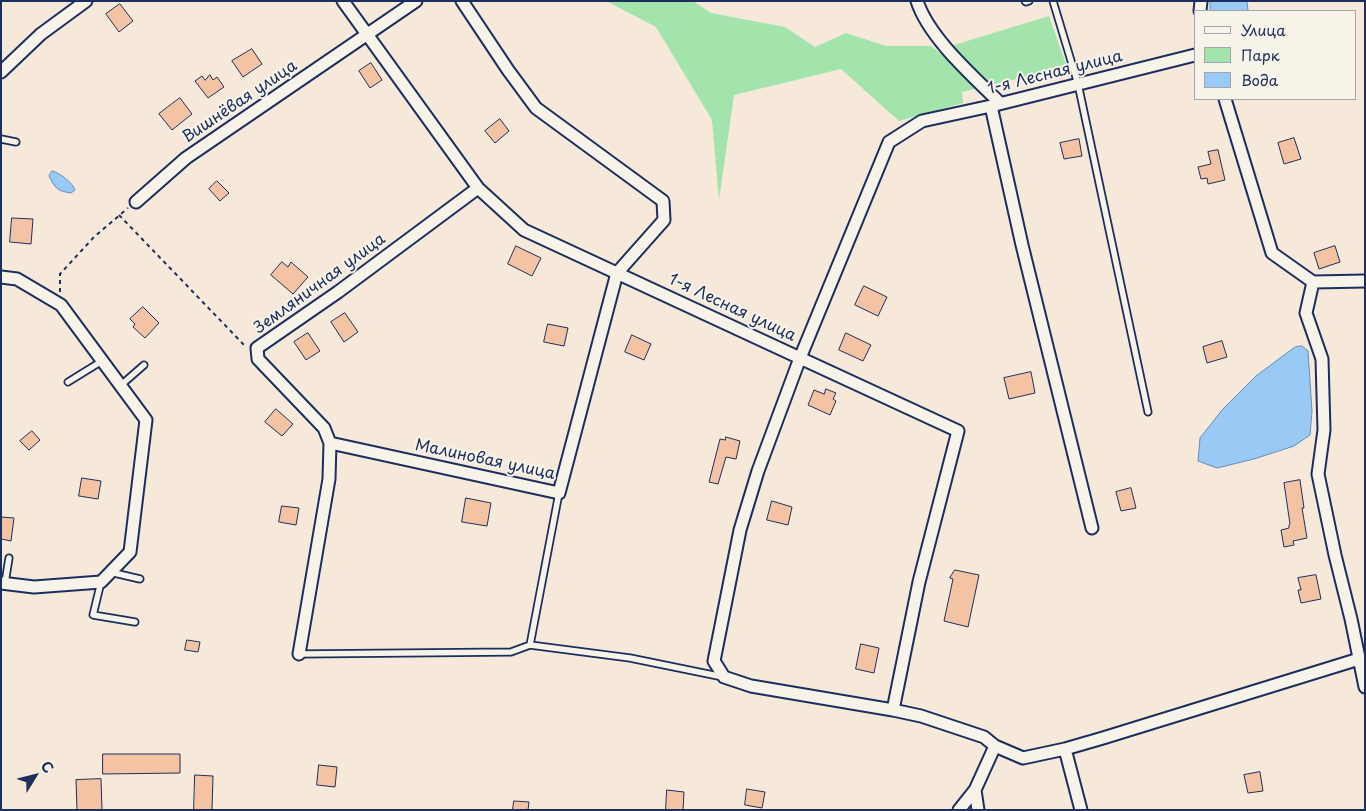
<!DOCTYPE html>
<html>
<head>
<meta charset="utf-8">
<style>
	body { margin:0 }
	#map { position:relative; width:1366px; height:811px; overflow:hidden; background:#f6e9da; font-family:"Playpen Sans",sans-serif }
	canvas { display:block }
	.frame { position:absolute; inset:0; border:2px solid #1b2f5e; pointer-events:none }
	.legend { position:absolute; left:1194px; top:10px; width:162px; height:90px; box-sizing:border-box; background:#f7f3e8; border:1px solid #9fa5b1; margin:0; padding:6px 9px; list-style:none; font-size:15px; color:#1b2f5e }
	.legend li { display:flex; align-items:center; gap:10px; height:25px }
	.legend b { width:25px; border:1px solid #9fa5b1 }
	.north { position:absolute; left:10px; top:751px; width:50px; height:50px; -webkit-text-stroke:4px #f7f3e8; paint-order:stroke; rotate:54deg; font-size:14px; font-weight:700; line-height:20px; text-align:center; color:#1b2f5e }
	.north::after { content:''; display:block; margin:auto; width:18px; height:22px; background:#1b2f5e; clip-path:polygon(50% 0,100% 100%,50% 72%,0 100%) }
</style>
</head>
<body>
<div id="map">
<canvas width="1366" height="811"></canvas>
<div class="frame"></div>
<ul class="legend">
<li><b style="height:6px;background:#f7f3e8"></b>Улица</li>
<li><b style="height:14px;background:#a3e4ad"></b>Парк</li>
<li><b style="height:14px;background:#99c9f5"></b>Вода</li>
</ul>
<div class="north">С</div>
</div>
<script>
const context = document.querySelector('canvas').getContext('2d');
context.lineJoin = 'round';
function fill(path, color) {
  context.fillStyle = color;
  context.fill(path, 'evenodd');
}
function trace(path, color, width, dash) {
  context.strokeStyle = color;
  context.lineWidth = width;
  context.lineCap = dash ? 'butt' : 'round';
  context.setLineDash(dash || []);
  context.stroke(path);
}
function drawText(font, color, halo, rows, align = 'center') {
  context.font = font + ' "Playpen Sans",sans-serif';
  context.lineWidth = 4;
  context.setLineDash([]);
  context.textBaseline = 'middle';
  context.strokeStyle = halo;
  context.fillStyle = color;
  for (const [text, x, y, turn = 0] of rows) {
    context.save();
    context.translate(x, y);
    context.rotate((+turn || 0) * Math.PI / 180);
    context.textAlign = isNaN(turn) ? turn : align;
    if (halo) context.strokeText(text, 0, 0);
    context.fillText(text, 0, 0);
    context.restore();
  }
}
fill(new Path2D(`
	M606,1H693L711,13L785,27L815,47L846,33L886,46H931L962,71L954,45L1049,16L1067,67L962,92L963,103L899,121L841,69L734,95L719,200L712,120L656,27Z`), '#a3e4ad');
const water = new Path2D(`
	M1212,1H1247L1248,10L1247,11H1210V3Z
	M52,171C59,172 73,183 75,190L71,193C57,191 55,188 49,176Z
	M1302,346L1308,351L1312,411L1310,435L1294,446L1254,459L1217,468L1198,461L1200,438L1222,410L1256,376L1295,347Z`);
fill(water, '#99c9f5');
trace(water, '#678bb9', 1);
const building = new Path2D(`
	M120,4L133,21L119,32L106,14Z
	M252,49L262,64L243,77L232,61Z
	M371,63L382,80L370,88L359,71Z
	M210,75L213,80L217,77L224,87L208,98L195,81L202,76L205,80Z
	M180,98L192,114L172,130L159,114Z
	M500,119L509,131L495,143L485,131Z
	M1294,138L1301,159L1284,164L1278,143Z
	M1079,139L1082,156L1064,159L1060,143Z
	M1218,150L1225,180L1208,184L1207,178L1201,179L1198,167L1211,164L1208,152Z
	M217,181L229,193L220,201L209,189Z
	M12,218L33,219L31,244L10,242Z
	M516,246L541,258L532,276L508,264Z
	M1335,246L1340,262L1319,269L1314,253Z
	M282,262L288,267L291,262L308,277L293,294L271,275Z
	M864,286L887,297L878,316L855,305Z
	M143,307L159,323L145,338L133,327L135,324L130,319Z
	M345,313L358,332L344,342L331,322Z
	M548,324L568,328L564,346L544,342Z
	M308,333L320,351L306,360L294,342Z
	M846,333L871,345L863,361L839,350Z
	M632,335L651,344L644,360L625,352Z
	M1222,341L1227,357L1207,363L1203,347Z
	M1031,372L1035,393L1009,399L1004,378Z
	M826,389L836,393L833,399L836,401L830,415L808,405L814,390L824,394Z
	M276,409L293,424L282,436L265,422Z
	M32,431L40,440L29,450L20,441Z
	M726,437L740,441L736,459L726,457L718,484L709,482L720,439L725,440Z
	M82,478L101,481L98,499L79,496Z
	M1300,480L1304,508H1302L1307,538L1293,541L1294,545L1284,547L1281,530L1289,528V525L1290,524L1284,483Z
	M1131,488L1136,508L1121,511L1116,492Z
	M466,498L491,503L487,526L462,522Z
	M772,501L792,507L788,525L767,520Z
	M282,506L299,508L296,525L279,522Z
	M1,517L14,518L11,541L1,539Z
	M955,570L979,575L968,627L944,621L953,579L950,578Z
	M1316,575L1321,599L1301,603L1298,590H1301L1298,578Z
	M187,640L200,642L198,652L185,650Z
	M861,644L879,648L874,673L856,669Z
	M103,754H180V773L103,774Z
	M319,765L337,767L335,787L317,785Z
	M1260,772L1263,791L1248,793L1244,775Z
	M195,775L213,776L212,810H194Z
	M101,779L102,810H77L76,780Z
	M747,789L765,792L762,808L745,805Z
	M667,790L684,792L683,810H666Z
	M514,801L529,802L528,810H513Z`);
fill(building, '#f4c3a4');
trace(building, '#1b2f5e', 1);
const service = new Path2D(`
	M1025,1L1026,2L1029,1
	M1053,1L1078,84L1148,412
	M1,139L16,142
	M68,382L102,361
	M120,386L144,365
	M559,493L530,645L630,658L723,677
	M110,572L140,579
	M101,582L93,615L135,622
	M5,583L9,558
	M299,654L511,652L530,645`);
const minor = new Path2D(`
	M343,1L478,188L524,230L800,358L889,142L922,121L991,106L1195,55
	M917,1C929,38 973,76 1000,103
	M1200,11L1201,1
	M1,72L41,34L86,1
	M1225,99L1272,253L1313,282L1365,281
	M991,106L1022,245L1092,528
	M136,202L186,158L416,1
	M1,277L17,279L61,305L146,420L130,552L101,582L34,587L1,583
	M1313,282L1306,313L1322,359L1324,430L1318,474L1335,555L1351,619L1365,687
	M330,443L559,493L617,273L664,220L663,201L536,108L508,70L462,1
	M299,654L329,479L330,443L324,428L258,359L257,348L338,292L478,188
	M893,710L919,582L958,431L800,358L758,471L740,530L714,661L724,677L751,686L893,710L921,716L984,737L995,746L1023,758L1065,749L1103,738L1359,659
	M1065,749L1081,810
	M975,790L978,810
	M959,810L975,790L995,746`);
trace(service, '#1b2f5e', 9);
trace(minor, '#1b2f5e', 15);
trace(new Path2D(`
	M119,215L246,347
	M60,292V274L94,237L128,208`), '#1b2f5e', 2, [4, 4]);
trace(service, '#f7f3e8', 5.5);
trace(minor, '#f7f3e8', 11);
drawText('16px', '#1b2f5e', '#f7f3e8', [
	["1-я Лесная улица",1055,73,-14],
	["Вишнёвая улица",240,102,-34],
	["Земляничная улица",320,284,-36],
	["1-я Лесная улица",732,308,25],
	["Малиновая улица",485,460,12]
]);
</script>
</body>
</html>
